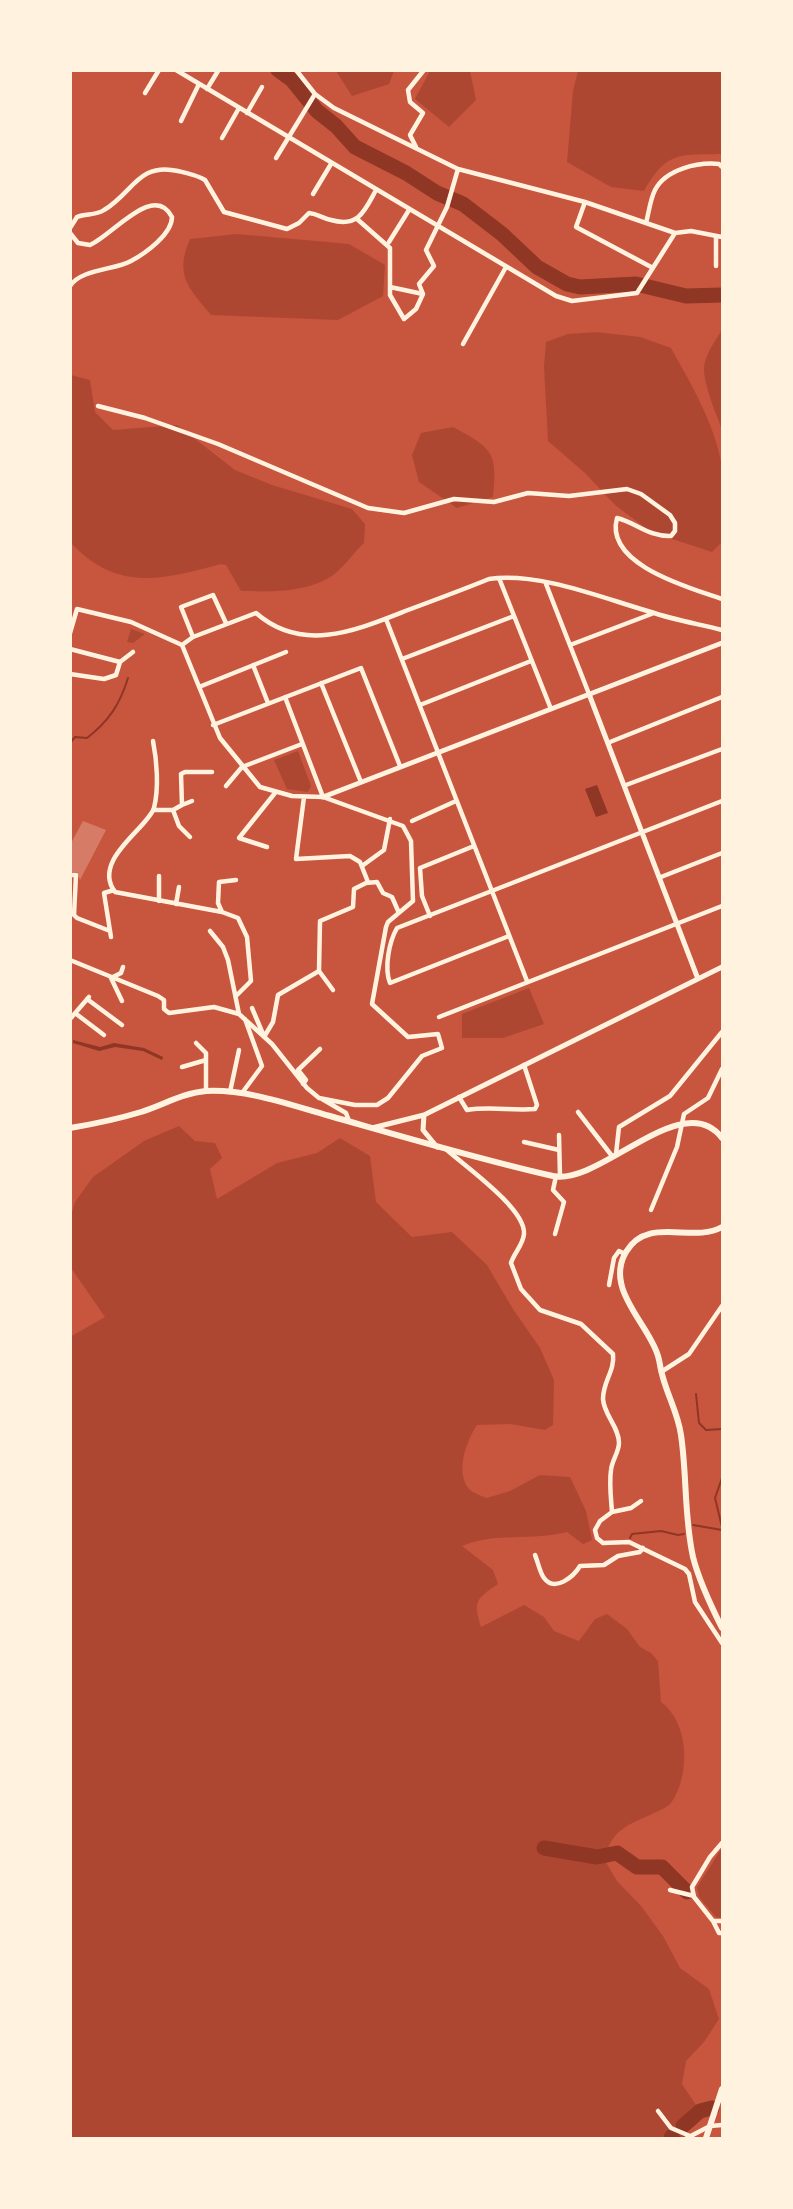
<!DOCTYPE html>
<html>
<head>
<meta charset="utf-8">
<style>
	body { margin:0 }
	#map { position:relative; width:793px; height:2209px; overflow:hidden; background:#c8553d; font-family:"Sofia Sans Condensed",sans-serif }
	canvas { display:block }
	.frame { position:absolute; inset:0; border:72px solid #fff3e0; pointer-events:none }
</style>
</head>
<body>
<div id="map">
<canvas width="793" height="2209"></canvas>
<div class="frame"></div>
</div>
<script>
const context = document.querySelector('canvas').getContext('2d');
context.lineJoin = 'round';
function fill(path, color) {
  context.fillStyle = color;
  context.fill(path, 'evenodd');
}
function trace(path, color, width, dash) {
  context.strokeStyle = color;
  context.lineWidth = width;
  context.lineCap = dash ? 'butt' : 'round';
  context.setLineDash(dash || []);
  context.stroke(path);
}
fill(new Path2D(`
	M336,71H394L389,84L352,96Z
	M430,71H470L476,100L449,127L415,99Z
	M578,71H722V154C678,155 667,151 644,191L611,187L567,162L573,91Z
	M237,234L349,244L385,265L383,296L338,320L211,315C189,288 174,276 190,239Z
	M722,330V429C716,414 704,385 704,369C704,356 715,341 722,330Z
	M596,332L640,337L671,348C692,386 715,424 722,467C726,491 722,518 722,542L712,552L651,532L615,505L585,473L548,441L544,366L546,342L568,334Z
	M71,375L90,380L95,412L113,430L177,425L235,470L272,485L352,509L365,524L364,543C355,551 348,562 339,570C315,593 272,592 241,591L226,565L221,564C162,580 117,592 71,543Z
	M453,427C492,448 498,452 493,497L457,508L419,482L412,455L421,433Z
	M131,629L145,634L133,643L127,642Z
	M298,751L311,786L308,792L287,789L274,760Z
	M529,988L544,1024L503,1038H462V1014Z
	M179,1126L195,1141L215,1143L222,1158L210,1169L217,1199L277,1163L317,1153L340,1138L370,1156L376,1202L412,1237L452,1232L487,1265L513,1309L540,1348L554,1380L553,1425L545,1430L510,1424L477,1425C466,1442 455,1472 469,1489C473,1493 481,1496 487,1498L510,1491L540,1475L570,1477L586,1511L592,1540L583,1544L567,1532C532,1541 494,1532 462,1546L493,1570L498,1584C476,1599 473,1601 481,1627L524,1605L544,1617L554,1631L579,1641L595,1619L607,1614L627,1629L640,1647L651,1653L658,1661L661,1702C689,1722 691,1775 671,1803C668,1807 661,1810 656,1812C628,1826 614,1826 604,1859L617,1881L641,1906L663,1936L680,1968L709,1989L719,2019L704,2042L686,2061L682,2084L700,2111L684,2138H71L70,1337L105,1317L71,1268V1216L75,1202L93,1177L144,1141Z
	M722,1848V1918L716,1917L699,1897L697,1887Z`), '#ae4732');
fill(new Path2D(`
	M597,785L608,813L596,817L585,789Z
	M73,1040L100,1047L114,1043L144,1048L163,1057L162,1060L143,1051L115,1047L99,1051L73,1043Z`), '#8f3625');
trace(new Path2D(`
	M70,743L75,737L87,738C109,721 120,704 128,678
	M696,1394L699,1423L706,1430L722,1429
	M722,1478L715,1498L722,1527
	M693,1525L722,1530
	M630,1538L632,1534L661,1531L678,1535L684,1534`), '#8f3625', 2);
trace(new Path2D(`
	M278,70L292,80L317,111L336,126L355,147L406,173L437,193L463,204L502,234L537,267L567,284L580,287L636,284L686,296L722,295
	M544,1848L597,1857L617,1853L637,1867H662L687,1892
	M683,2126L700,2111L712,2108
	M671,2138L672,2136`), '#8f3625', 15);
fill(new Path2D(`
	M83,821L106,830L80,880L77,872H70V845Z`), '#d67c66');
trace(new Path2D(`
	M176,70L556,296L572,301L637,293L675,233
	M296,70L315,94L334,108L458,169L585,202L675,233L691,231L722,237
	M207,89L218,71
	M145,93L159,70
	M247,113L262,87
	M181,121L199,84
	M222,138L239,108
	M416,147L410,135L423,113L410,102L408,90L424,70
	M276,158L315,94
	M313,194L331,164
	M585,202L576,227L653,268
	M357,219L390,248V295L404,319L416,309L423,294L419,284L434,266L426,250L447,207L458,169
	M646,223C649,212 650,200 655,190C666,169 698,162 719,164L722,167
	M70,228L77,217C86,213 95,216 104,210C133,193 138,162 178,171C187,173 197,175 205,180L224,212L287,229L299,223L309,213C318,214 322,218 331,220C359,228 365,210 376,190
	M70,233L78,243L90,245C113,235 154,182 172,217C172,234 146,253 131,261C115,270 81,269 70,286
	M716,236V266
	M389,242L409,210
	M390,287L423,294
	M463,344L506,267
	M98,406L145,418L218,444L368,508L404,513L454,499L494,502L528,493L569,496L627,489L641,494L670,515L675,523V531L671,536C649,537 637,523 617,518C604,565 691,588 722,599
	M499,578L551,709
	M546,584L589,694
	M386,619L527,981
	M70,633L77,609L131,622L182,645L220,738L260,787L292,796L323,797L403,826L411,841L413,901L388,922L386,927L372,1004L408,1037L438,1034L442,1048L422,1056L388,1098L377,1105H355L319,1098L307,1088L272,1044L239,1014L228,960L223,947L210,931
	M193,637L181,607L213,595L226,623
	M182,645L193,637L256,613C303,654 357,630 408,610C435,600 462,590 489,579C540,572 602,598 651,612C674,620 699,624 722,630
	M570,645L654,613
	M70,649L120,662L116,675L104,679L70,674
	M402,659L514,616
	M120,662L133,652
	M253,665L268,703
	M321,683L361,782
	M199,687L286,652
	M285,697L323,797
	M420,705L531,661
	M213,725L361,668L400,766
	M153,741C157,761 159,788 154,808C148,828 91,860 115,892L222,912L238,918L247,937L251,981L237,995
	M610,742L722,697
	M626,785L722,749
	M226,786L242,767L302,744
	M304,797L296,859L350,856L360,862L368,882
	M182,805L192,801
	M153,810H173L182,805L181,774L185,772H212
	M173,810L179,826L190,837
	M412,821L456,801
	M267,847L239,838L275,793
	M362,866L384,850L390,819
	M70,875H76L74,915L77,918L110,931
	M159,876V901
	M661,877L722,853
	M176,904L179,887
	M222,912L218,903L219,882L236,880
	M430,916L422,896L420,868L474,846
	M509,936L390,983C384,968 389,942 397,928L722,801
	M111,937L104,893L114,890
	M70,960L158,996L164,1000V1009L169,1013L214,1007L239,1014
	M319,971L333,990
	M87,999L122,1025
	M122,1001L111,978L121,973L123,967
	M252,1008L263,1034
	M75,1013L104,1035
	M439,1017L722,906
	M70,1019L89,997
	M264,1037L273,1022L278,995L319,971L320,921L353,907L354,889L366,883L377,882L383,893L392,897L399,913
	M196,1043L206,1053V1091
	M182,1067L206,1060
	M303,1084L306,1080L298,1070L320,1049
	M230,1092L239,1050
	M242,1093L262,1066L245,1019
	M459,1097L467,1110C491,1106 511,1111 535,1109L537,1105L524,1065
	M322,1099L346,1113L349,1121
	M578,1112L612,1156
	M559,1135L560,1177
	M524,1142L559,1150
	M447,1150C466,1167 526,1209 524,1234C523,1245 514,1253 511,1263L521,1289L540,1310L581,1324L613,1354C615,1371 603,1381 603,1399C604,1415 619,1427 619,1443C619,1452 612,1460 611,1470C609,1483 611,1498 612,1512L600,1521L595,1530L597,1538L603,1543L629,1542L685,1569L689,1574L695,1602L722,1643
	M616,1154L619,1127L670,1096L722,1032
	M651,1210L677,1147L684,1114L708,1098L722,1069
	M555,1234L564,1202L553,1190L556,1176
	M609,1285L614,1258L619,1251L625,1254
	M661,1372L689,1354L722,1306
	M612,1512L631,1508L641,1501
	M535,1555C538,1562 540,1573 544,1578C555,1593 574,1576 580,1566L604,1565L618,1556L640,1552L643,1548
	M722,1843L710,1857L692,1887L694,1897L713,1921H722
	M670,1890L694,1896
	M713,1921L719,1933H722
	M658,2111L671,2128L690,2136
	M687,2138L710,2126L722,2125`), '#fff3e0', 4.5);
trace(new Path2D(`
	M589,694L698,979
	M323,797L722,643
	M372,1128L424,1115
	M437,1147L423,1130L424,1115L722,967`), '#fff3e0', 5);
trace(new Path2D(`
	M70,1128C94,1124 118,1119 141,1112C163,1105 183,1093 206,1091C248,1089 290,1105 330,1116C404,1137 478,1159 553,1176C600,1186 683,1086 722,1138
	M722,1227C692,1244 648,1215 626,1252C604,1289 649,1324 658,1356C660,1362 660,1368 662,1374C667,1395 678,1413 681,1435C687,1475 684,1516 693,1557C699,1581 711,1606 722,1628
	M706,2138L722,2089`), '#fff3e0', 6);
</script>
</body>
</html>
